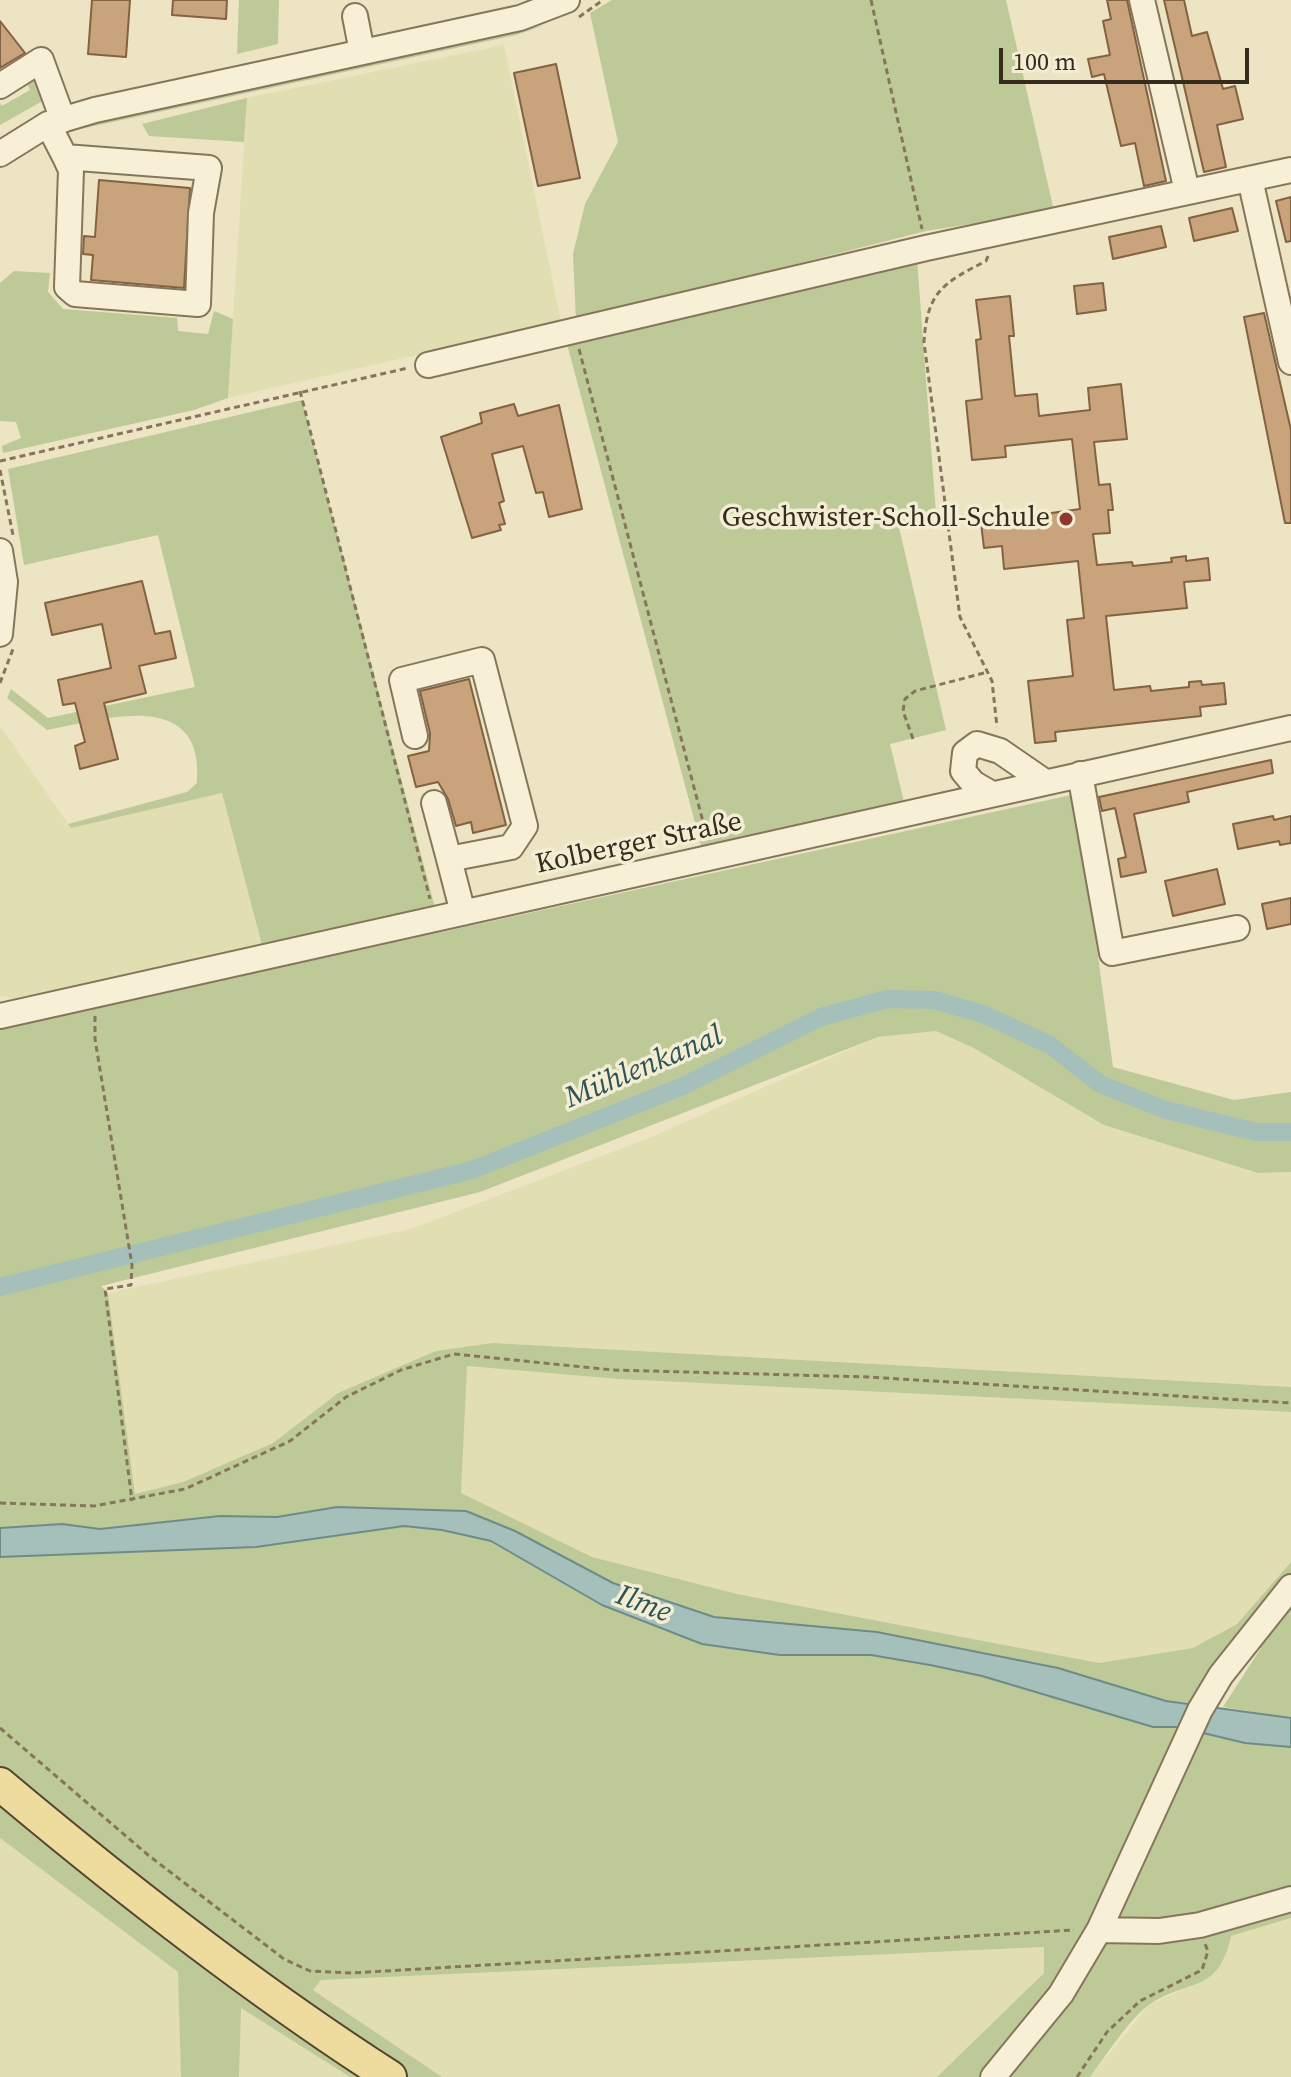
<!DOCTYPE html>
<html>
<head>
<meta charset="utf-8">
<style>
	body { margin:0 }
	#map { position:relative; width:1291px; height:2077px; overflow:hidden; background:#ece4c3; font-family:"Source Serif 4",serif }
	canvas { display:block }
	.scale { position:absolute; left:999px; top:48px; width:250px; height:36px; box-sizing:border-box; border:4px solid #362c1e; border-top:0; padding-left:10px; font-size:24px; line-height:28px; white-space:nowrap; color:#362c1e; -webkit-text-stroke:6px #f3edd3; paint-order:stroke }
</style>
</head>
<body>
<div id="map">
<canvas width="1291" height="2077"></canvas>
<div class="scale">100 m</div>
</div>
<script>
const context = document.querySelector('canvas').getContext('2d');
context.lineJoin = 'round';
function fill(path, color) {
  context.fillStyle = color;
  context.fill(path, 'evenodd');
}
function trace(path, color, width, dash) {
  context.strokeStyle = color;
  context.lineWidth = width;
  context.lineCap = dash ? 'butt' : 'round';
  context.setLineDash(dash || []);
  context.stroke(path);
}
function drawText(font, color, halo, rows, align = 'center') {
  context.font = font + ' "Source Serif 4",serif';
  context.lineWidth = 7;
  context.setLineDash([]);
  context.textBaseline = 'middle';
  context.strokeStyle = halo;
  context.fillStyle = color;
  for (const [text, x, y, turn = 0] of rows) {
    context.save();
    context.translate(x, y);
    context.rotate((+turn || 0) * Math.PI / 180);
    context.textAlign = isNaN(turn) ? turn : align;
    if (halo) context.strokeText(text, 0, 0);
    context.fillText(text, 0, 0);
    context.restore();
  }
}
fill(new Path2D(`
	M504,45L561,322L228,398L247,98Z
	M0,726L71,828L222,793L263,949L13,998L0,996Z
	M936,1030L972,1047L1104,1125L1258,1173L1291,1172V1387L493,1343L338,1393L273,1443L183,1482L135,1494L108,1293L411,1229L649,1138L878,1037Z
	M466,1366L618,1379L1291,1412V1562L1237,1624L1193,1648L1099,1663L737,1594L592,1557L461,1494Z
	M0,1838L179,1973L181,2077H0Z
	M1291,1918V2077H1090L1149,2005L1204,1980L1231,1936Z
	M1045,1947L1044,1973L937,2077H442L312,1989L321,1980Z
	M240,2007L350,2077H239Z`), '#e1deb1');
fill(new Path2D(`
	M239,0H279L278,44L237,54Z
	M612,0H1006L1054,211L926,231L576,320L573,254L585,204L618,142L590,13Z
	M545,25L516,35L66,132L69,126L509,28L517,32Z
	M28,79L35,80L46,99L0,125V103L2,106L30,90L26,81Z
	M247,98L244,142L149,136L142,124Z
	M917,259L936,514L898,523L946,730L890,744L905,806L702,849L567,344Z
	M14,271L50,273L48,292L63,309L177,318L178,331L208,334L214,311L233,319L228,398L194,410L3,453L2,446L21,438L16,422L0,421V283Z
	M302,400L435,908L263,949L222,793L71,828L68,824L187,792L197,783C205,686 103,719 47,730L7,698L11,689L48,718L195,687L158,535L24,565L8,469Z
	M1076,794L1113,1067L1234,1100L1291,1092V1172L1258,1173L1104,1125L972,1047L936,1031L878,1037L480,1192L101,1286L108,1293L135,1494L183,1482L273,1443L338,1393L436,1351L493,1343L1291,1387V1412L618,1379L467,1366L461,1493L592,1557L737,1594L1099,1663L1193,1648L1237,1624L1291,1562V1718L1223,1707L1261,1648L1236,1635L1189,1703L1166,1701L1058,1668L877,1632L714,1617L613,1583L515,1531L337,1507L277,1517L220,1516L100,1529L62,1524L0,1528V1028Z
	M404,1526L442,1530L491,1541L602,1605L702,1644L780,1655H871L930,1665L982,1676L1153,1727H1178L1291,1747V1918L1231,1936C1218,1994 1191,1978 1150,2004C1130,2018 1105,2057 1090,2077H937L1044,1973V1947L321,1980L313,1990L442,2077H350L241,2008L239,2077H181L178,1972L0,1838V1557L256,1547Z`), '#bec998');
const water = new Path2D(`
	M337,1507L466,1511L515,1531L613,1583L714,1617L877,1632L1058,1668L1166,1701L1291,1718V1747L1245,1743L1178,1727H1153L982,1676L930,1665L871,1655H780L702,1644L602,1605L491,1541L442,1530L404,1526L256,1547L0,1557V1528L62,1524L100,1529L220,1516L277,1517Z`);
fill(water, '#a5bfba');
trace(water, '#6d8c88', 2);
trace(new Path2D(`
	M0,1287L472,1170L683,1086L821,1017L887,999L934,1000L983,1014L1050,1045L1100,1084L1166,1110L1256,1132H1291`), '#a5bfba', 18);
const building = new Path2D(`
	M92,0H130L126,57L88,54Z
	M173,0H227L226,19L172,15Z
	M1107,0H1127L1166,181L1144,186L1135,143L1121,146L1104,74L1092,77L1088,59L1110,55L1103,21L1111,19Z
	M1164,0H1184L1192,36L1207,32L1223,89L1235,86L1243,119L1217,125L1226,167L1204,172Z
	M0,21L25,53L0,68Z
	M556,64L580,178L538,186L514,73Z
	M99,180L190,188L184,288L91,280L93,255L83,254L84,236L95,237Z
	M1291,197V241L1286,242L1276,201Z
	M1232,208L1238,231L1194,241L1189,218Z
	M1161,226L1166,247L1113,259L1109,237Z
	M1103,283L1106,310L1077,314L1074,286Z
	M1010,296L1014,336H1009L1015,396L1037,394L1039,416L1090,410L1088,388L1121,384L1127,439L1094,442L1099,485L1110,484L1113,510H1108L1110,533L1093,534L1097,565L1132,562L1133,566L1172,562L1171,558L1186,556V561L1208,558L1210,580L1184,582L1187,608L1106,616L1114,690L1150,686L1151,691L1189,687V682L1201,681L1202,685L1224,683L1226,704L1200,707L1201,716L1055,732L1056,741L1035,743L1028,681L1073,676L1067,620L1084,618L1078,561L1004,569L1002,546L984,548L981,523L997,522V518L1051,516V513L1080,509L1072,439L1005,446L1006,457L972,460L966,401L982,399L976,340L981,339L976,300Z
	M1264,313L1291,430V523H1285L1244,317Z
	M514,404L518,416L559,405L582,509L549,517L543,492L536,493L523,446L492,454L504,501L499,503L505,524L499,525L501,530L472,538L441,437L482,423L480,413Z
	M142,581L155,634L170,631L176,658L139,666L146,693L104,703L118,759L80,769L75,746L85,742L75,703L63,705L58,680L111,668L102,624L52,635L45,603Z
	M469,679L506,825L473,833L471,822L456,826L448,799L438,782L416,787L408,756L429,751L430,733L420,691Z
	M1271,760L1273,773L1187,792L1189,802L1134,814L1146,872L1121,877L1118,859L1126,857L1115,808L1102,811L1099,797Z
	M1273,816L1274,820L1291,816V843L1280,845L1279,841L1238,849L1233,824Z
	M1217,869L1225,904L1173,916L1165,881Z
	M1291,898V924L1267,929L1262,904Z`);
fill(building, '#c8a37b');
trace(building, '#836242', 2);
const minor = new Path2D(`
	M1142,0L1187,191
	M355,16L362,52
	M0,86L41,60L63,120
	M48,124L65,157L209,168L201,213L198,304L75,294L67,287L71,170L65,157
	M0,154L48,124L95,110L520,18L567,0
	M1250,179L1291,362
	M428,365L926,248L1291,170
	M0,551L5,582L0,634
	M415,736L402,680L482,660L525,826L511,847L449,859L463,913
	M1080,774L1112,953L1237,928
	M992,794L973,783L963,771L965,753L977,744L1000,751L1045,782
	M434,803L449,859
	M0,1016L1291,728
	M1099,1930L1159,1931L1200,1925L1291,1899
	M993,2077L1061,1994L1099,1930L1200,1710L1221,1675L1291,1587`);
const major = new Path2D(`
	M0,1784C125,1889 253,1989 390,2077`);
trace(minor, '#85765b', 28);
trace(major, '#53432f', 36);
trace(new Path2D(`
	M871,0L922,229
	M579,17L603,0
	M988,256L986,261C943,283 927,292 924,342L960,617L992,681L997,727
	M579,349L707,837
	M300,391L430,899
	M0,461L408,368
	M0,470L13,535
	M0,683L13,649
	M913,739L903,711L905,699L915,691L988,672
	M95,1016V1039L132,1265L131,1285L105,1289L132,1501
	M0,1503L94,1506L185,1489L290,1441L346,1397L401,1370L454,1354L613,1370L868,1377L1291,1403
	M0,1728L148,1855L284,1959L310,1971L352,1973L1074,1930
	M1077,2077L1107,2032L1140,2001L1202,1970L1208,1951L1205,1944`), '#85765b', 3, [6, 4]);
trace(minor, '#f7f0d6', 24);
trace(major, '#eddc9d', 32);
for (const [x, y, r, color] of [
	[1066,519,8,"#91382e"]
]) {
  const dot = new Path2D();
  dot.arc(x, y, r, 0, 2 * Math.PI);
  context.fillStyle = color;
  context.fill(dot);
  trace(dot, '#f3edd3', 3);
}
drawText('28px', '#362c1e', '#f3edd3', [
	["Geschwister-Scholl-Schule",1050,519]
], 'right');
drawText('28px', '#362c1e', '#f3edd3', [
	["Kolberger Straße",639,844,-12]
]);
drawText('italic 30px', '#2e5355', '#f3edd3', [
	["Mühlenkanal",644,1068,-23],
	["Ilme",643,1605,21]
]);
</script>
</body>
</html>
